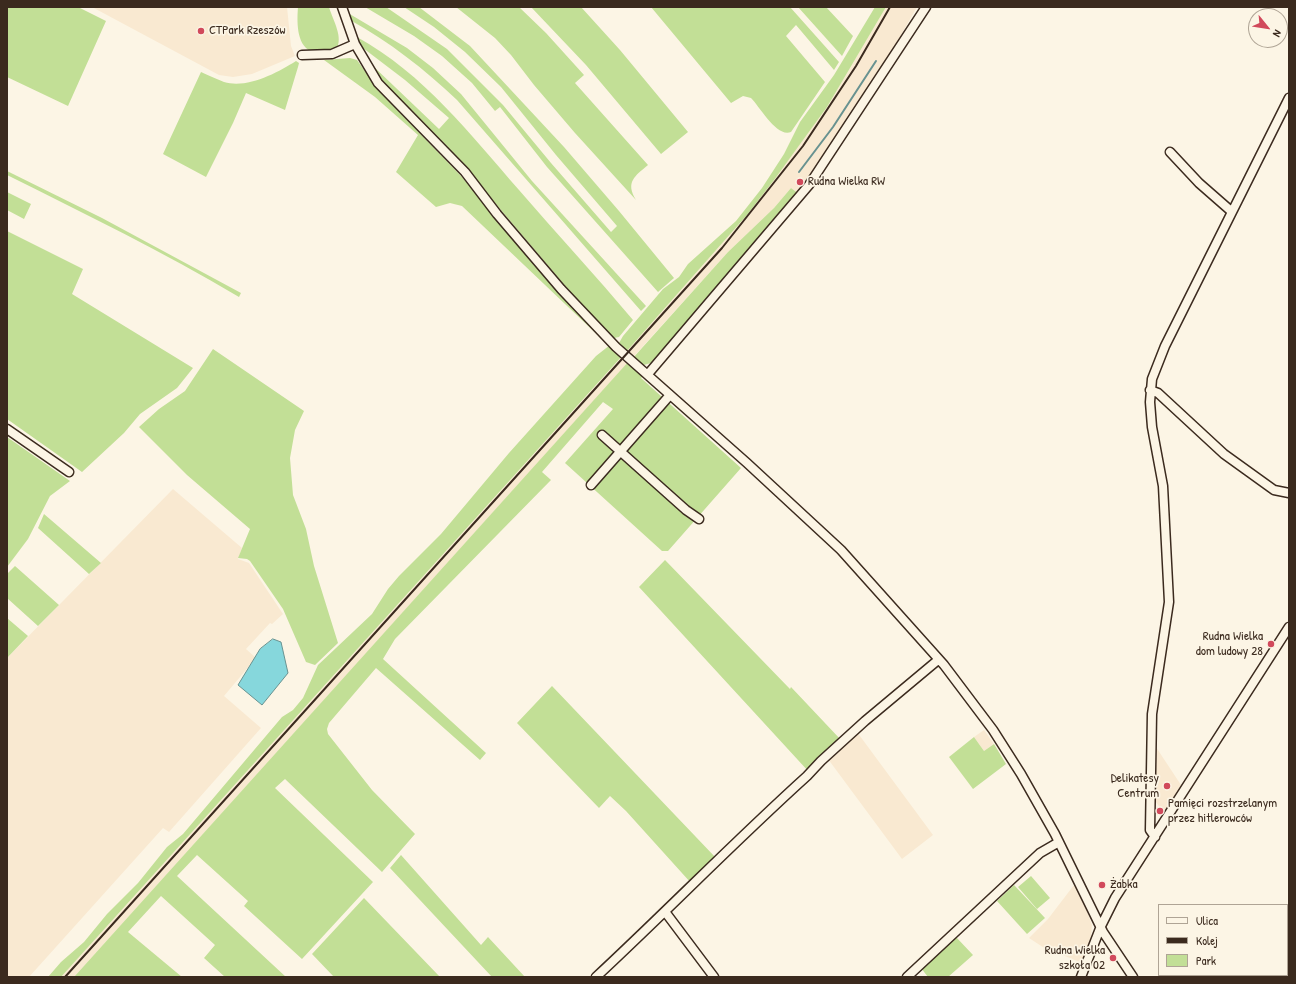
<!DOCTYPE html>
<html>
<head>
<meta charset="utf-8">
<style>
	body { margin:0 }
	#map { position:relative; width:1296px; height:984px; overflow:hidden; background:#fcf5e5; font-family:"Patrick Hand",sans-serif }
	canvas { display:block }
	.frame { position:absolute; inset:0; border:8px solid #3b2a1e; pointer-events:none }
	.legend { position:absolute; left:1158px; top:904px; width:130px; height:72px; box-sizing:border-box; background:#fcf5e5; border:1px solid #afa495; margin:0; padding:5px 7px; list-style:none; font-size:12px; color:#3b2a1e }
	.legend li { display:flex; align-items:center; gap:8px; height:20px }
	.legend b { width:20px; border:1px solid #afa495 }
	.north { position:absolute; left:1248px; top:8px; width:40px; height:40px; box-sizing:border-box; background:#fcf5e5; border:1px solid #afa495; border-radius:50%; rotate:120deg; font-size:11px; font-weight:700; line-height:16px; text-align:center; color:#3b2a1e }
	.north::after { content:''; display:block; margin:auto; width:14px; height:18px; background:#d1495b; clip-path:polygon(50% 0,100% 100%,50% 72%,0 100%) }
</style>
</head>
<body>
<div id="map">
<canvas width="1296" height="984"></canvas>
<div class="frame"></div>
<ul class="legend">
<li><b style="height:5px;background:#fcf5e5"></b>Ulica</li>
<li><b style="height:5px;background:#3b2a1e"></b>Kolej</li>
<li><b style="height:11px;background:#c2df96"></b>Park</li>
</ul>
<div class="north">N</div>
</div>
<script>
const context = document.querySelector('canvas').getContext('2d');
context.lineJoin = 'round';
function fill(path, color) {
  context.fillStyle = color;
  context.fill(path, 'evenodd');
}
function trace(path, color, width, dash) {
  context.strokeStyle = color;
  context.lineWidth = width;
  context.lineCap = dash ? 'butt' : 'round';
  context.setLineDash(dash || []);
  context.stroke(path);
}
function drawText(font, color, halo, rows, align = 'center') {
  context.font = font + ' "Patrick Hand",sans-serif';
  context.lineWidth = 3.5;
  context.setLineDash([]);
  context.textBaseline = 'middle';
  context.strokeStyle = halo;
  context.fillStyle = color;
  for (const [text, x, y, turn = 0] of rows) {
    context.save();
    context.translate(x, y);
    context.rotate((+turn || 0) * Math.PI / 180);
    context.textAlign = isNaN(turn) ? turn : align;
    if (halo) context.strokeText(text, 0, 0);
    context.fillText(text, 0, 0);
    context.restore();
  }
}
fill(new Path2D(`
	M92,7H287L291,46L295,56L252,74L233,77L219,75Z
	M886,7H917L901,35L903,36L799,194L791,188L774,208L728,252L74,977H61L626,352L747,215L827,107Z
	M173,489L242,548L238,559L249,563L283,614L272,624L270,623L246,649L256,658L224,696L261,728L169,832L163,828L29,977H7V658Z
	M984,730L994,744L984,751L974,737Z
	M857,732L933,835L902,859L828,759Z
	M1154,744L1181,785L1164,813L1153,798Z
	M1074,885L1085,906L1092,925L1091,936L1082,963L1060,954L1055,955L1029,938L1048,919Z`), '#f9e9d1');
fill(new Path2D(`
	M7,7H78L106,21L68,106L7,77Z
	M298,7H329C333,21 344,37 336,50C329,51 317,54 311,51C296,45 297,20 298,7Z
	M365,7H386L447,49L503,105L551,163L611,232L617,226L556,155L501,87L465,52L434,27L404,7H419L470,46L564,147L619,211L674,278L658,292L547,167L500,107L495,111L472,83L442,56L414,36Z
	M456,7H519L546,33L584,75L575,83L648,165C635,176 625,182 636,200L575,133L534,85L511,55L495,38Z
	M531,7H581L620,50L688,132L661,154L586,65Z
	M651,7H790L839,62L834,70L796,25L786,36L825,82L791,132C777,138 760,107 751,98L743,96L731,103Z
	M798,7H826L853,36L842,56Z
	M875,7H886L827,107L774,180L747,215L626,352L619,343L623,336L663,289L679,277L688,264L736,221L762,188L784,154L800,122L834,75Z
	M348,13L407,48L433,68L461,94L532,181L646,306L641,311L457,100C424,69 390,42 350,20Z
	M357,37C424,74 470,134 519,190C557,234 596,276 633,320L619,337L614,338L612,337L571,293L446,145L399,100L383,81L373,66L439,129L449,118L405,80L363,48Z
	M350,58L357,60L380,92L462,177L517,244L608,342L606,343L462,206L450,203L436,207L396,172L418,135L375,97L324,60Z
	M296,61L299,63L298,67L285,110L246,93L233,123L206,177L163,154L201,72C208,75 216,79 224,82C247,89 277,73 296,61Z
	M7,171L102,218L241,293L239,297C164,252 85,214 7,175Z
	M791,188L799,194L654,362L644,365L633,358L728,252L774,208Z
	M7,192L31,204L24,219L7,210Z
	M7,231L83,269L72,294L193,368L177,388L140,414L124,433L82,472L7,419Z
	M610,345L623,355L61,977H48L61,962L84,942L107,914L138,883L167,847L183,834L282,717L293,710L303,698L318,665L372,614L388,589L399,576L441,534L509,453L596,356Z
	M213,349L304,411L295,430L290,458L293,495L306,529L314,566L338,643L315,665L306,662L283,609L250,561L247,559L238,558L250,529L187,475L139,427L159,409L185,391Z
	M629,361L644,375L641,378L741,468L668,551H662L565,463L613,409L603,402L542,472L551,480L395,639L383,659L486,753L480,760L376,668L329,723L327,729L328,734L372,790L415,834L382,872L285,779L275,788L373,882L302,959L244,906L248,901L197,855L177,876L286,977H225L204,958L215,945L161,896L128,932L182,977H74Z
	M7,437L70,481L50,496L28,539L7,567Z
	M44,514L101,563L89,574L38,528Z
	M665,560L790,689L791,687L841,740L809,772L639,587Z
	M15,566L59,605L38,626L7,598V574Z
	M7,618L28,636L7,658Z
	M552,686L716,858L691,883L626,811L610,796L599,808L517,723Z
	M974,737L984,751L994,744L1006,764L973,789L949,757Z
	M401,855L481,945L488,937L525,977H492L390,868Z
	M1031,876L1050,898L1037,909L1018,887Z
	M1014,885L1045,918L1027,934L997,901Z
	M364,898L440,977H334L312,954Z
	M953,937H956L973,955L948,977H928L921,968Z`), '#c2df96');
const water = new Path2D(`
	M273,639L281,642L288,673L262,705L238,685L260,649Z`);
fill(water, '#86d7dc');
trace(water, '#689290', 1);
trace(new Path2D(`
	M799,172L833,127L876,61`), '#689290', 2);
const minor = new Path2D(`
	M342,7L355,44L378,83L465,172L497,214L561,289L616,347L747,463L841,550L944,665L993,730L1021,774L1055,834L1103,932L1133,977
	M302,55L332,54L355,44
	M1170,152L1199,183L1231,211
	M648,374L809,185L926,7
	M1150,390L1158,393L1224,454L1274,490L1289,493
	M7,429L69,472
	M602,435L686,510L699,519
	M591,485L670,395
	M1155,837L1150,830L1152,714L1169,602L1163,486L1152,427L1150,402L1152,379L1165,346L1289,98
	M666,913L714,977
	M596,977C667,911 735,841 807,776L821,761L865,721L938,660
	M907,977L1040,853L1059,842
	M1081,977L1101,926L1115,898L1289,627`);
trace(minor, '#3b2a1e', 11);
trace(minor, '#fcf5e5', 8);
trace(new Path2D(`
	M65,977L722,248L803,146L856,66L890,7`), '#3b2a1e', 2);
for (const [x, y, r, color] of [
	[201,31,4,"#d1495b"],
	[800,182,4,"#d1495b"],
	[1271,644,4,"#d1495b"],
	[1167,786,4,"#d1495b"],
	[1160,811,4,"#d1495b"],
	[1102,885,4,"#d1495b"],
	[1113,958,4,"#d1495b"]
]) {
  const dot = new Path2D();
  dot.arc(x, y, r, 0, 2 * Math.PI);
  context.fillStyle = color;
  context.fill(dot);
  trace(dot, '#fcf5e5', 1.5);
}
drawText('13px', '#3b2a1e', '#fcf5e5', [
	["CTPark Rzeszów",209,31],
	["Rudna Wielka RW",808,182],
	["Rudna Wielka",1263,637,"right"],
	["dom ludowy 28",1263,652,"right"],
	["Delikatesy",1159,779,"right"],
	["Centrum",1159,794,"right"],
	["Pamięci rozstrzelanym",1168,804],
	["przez hitlerowców",1168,819],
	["Żabka",1110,885],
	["Rudna Wielka",1105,951,"right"],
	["szkoła 02",1105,966,"right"]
], 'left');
</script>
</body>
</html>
